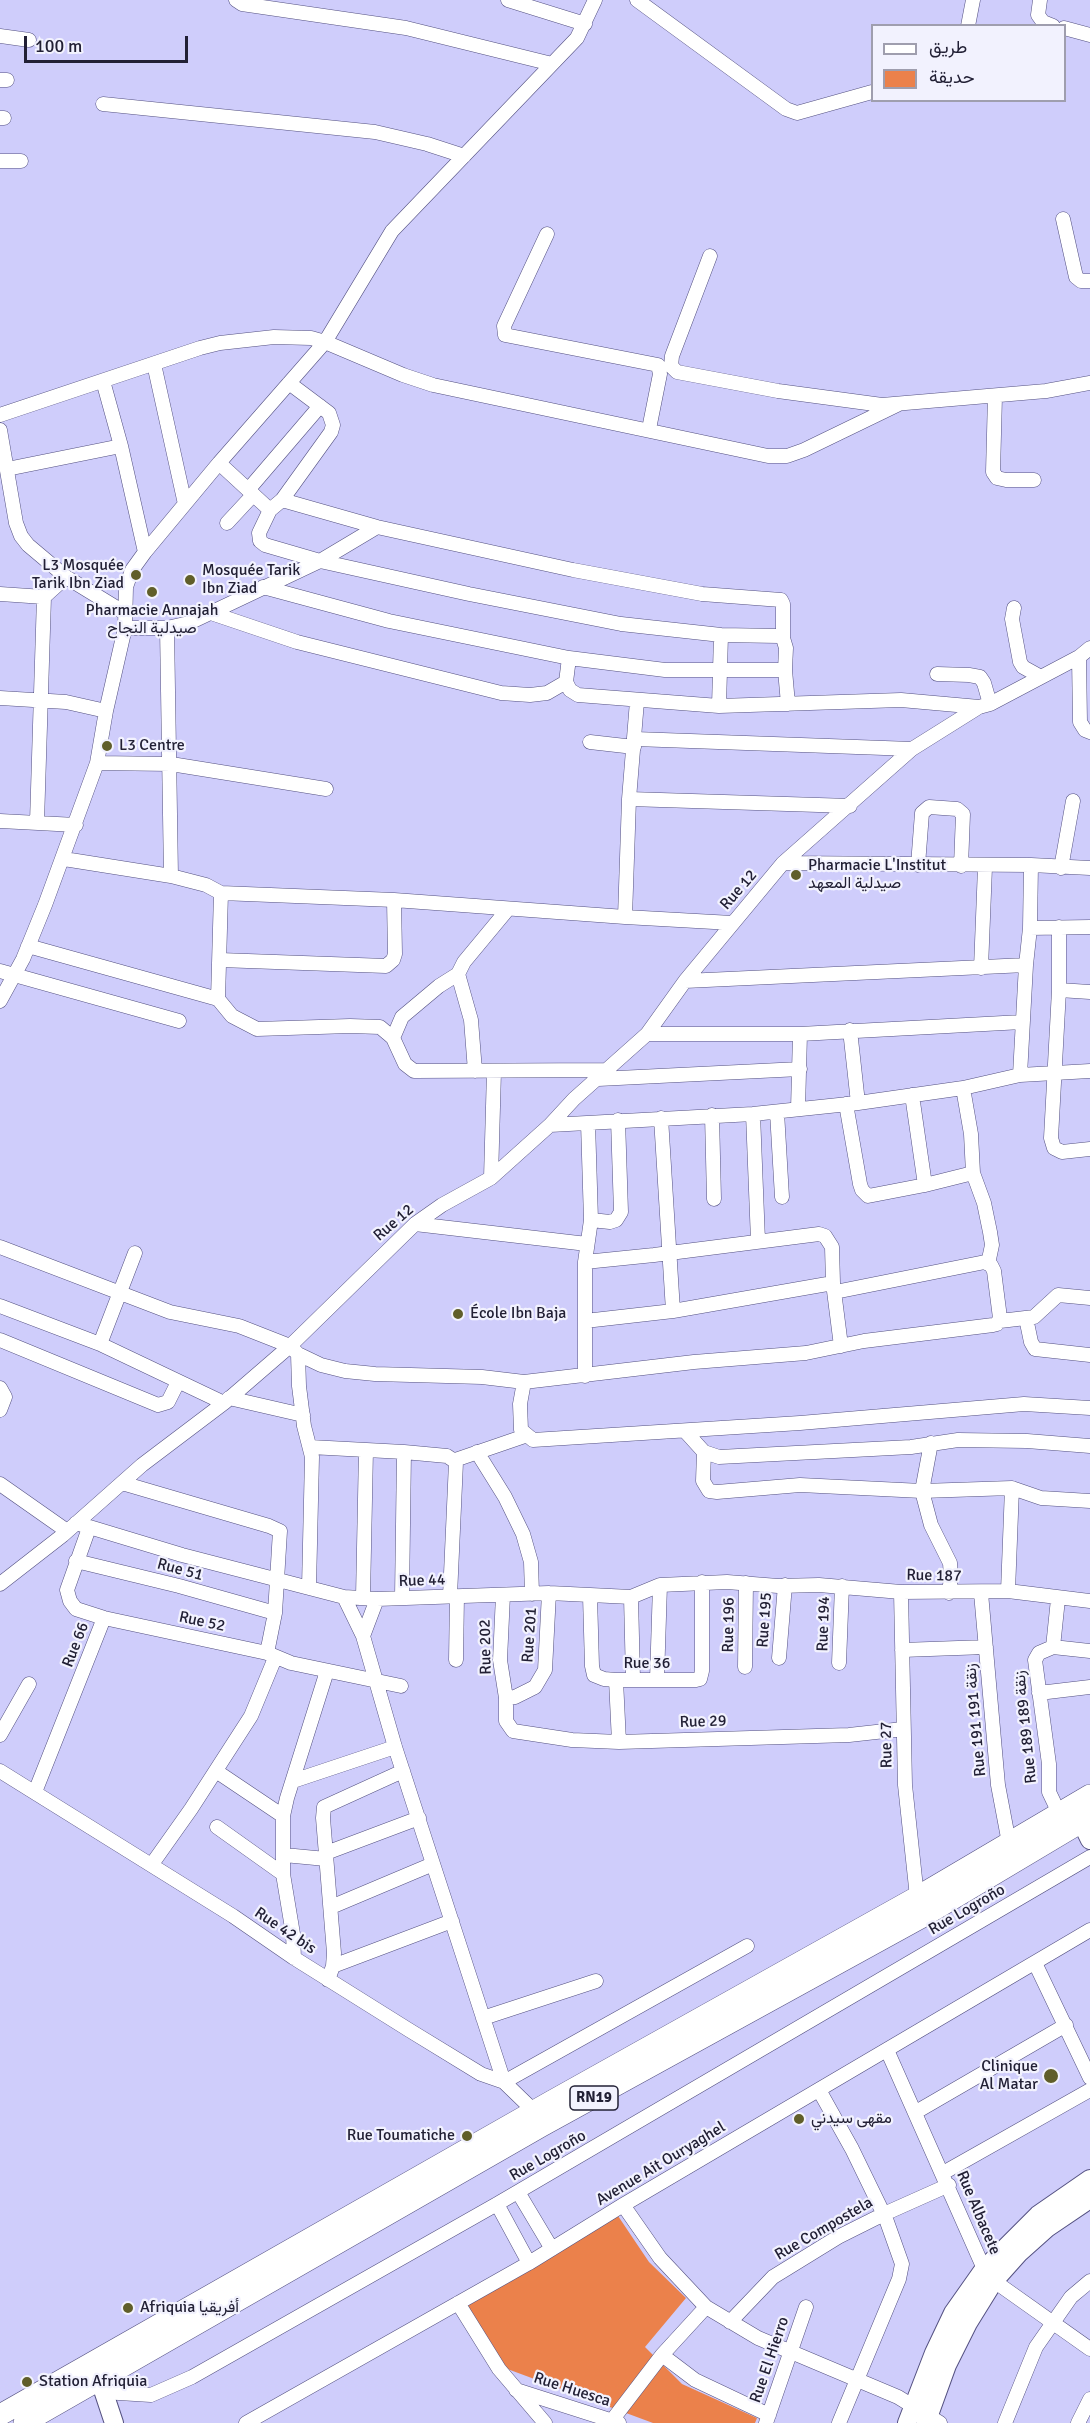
<!DOCTYPE html>
<html>
<head>
<meta charset="utf-8">
<style>
	body { margin:0 }
	#map { position:relative; width:1090px; height:2423px; overflow:hidden; background:#cfcdfb; font-family:Signika,Vazirmatn,sans-serif }
	canvas { display:block }
	.legend { position:absolute; left:871px; top:24px; width:195px; height:78px; box-sizing:border-box; background:#f2f2fe; border:2px solid #9f9eae; margin:0; padding:8px 10px; list-style:none; font-size:18px; color:#222035 }
	.legend li { display:flex; align-items:center; gap:12px; height:30px }
	.legend b { width:30px; border:2px solid #9f9eae }
	.scale { position:absolute; left:24px; top:36px; width:164px; height:27px; box-sizing:border-box; border:3px solid #222035; border-top:0; padding-left:8px; font-size:18px; line-height:21px; white-space:nowrap; color:#222035; -webkit-text-stroke:4px #f2f2fe; paint-order:stroke }
</style>
</head>
<body>
<div id="map">
<canvas width="1090" height="2423"></canvas>
<ul class="legend">
<li><b style="height:8px;background:#fff"></b>طريق</li>
<li><b style="height:16px;background:#eb814b"></b>حديقة</li>
</ul>
<div class="scale">100 m</div>
</div>
<script>
const context = document.querySelector('canvas').getContext('2d');
context.lineJoin = 'round';
function fill(path, color) {
  context.fillStyle = color;
  context.fill(path, 'evenodd');
}
function shape(rows) {
  const path = new Path2D();
  for (const r of rows) {
    path.moveTo(r[0], r[1]);
    for (let i = 2; i < r.length; i += 2) path.lineTo(r[i], r[i + 1]);
  }
  return path;
}
function strokePath(path, color, width, dash) {
  context.strokeStyle = color;
  context.lineWidth = width;
  context.lineCap = dash ? 'butt' : 'round';
  context.setLineDash(dash || []);
  context.stroke(path);
}
function write(font, color, halo, rows, align = 'center') {
  context.font = font + ' Signika,Vazirmatn,sans-serif';
  context.lineWidth = 4.5;
  context.setLineDash([]);
  context.textBaseline = 'middle';
  context.strokeStyle = halo;
  context.fillStyle = color;
  for (const [text, x, y, turn = 0] of rows) {
    context.save();
    context.translate(x, y);
    context.rotate((+turn || 0) * Math.PI / 180);
    context.textAlign = isNaN(turn) ? turn : align;
    if (halo) context.strokeText(text, 0, 0);
    context.fillText(text, 0, 0);
    context.restore();
  }
}
fill(shape([
	[614,2210,649,2262,686,2298,645,2347,682,2384,757,2418,755,2423,653,2423,502,2367,458,2300]
]), '#eb814b');
const street = shape([
	[236,0,242,4,406,28,552,64],
	[508,0,585,24],
	[637,0,786,109,797,113,872,92],
	[1040,0,1038,15,1043,22,1053,26],
	[968,26,973,0],
	[1064,28,1090,35],
	[0,36,29,40],
	[0,80,7,80],
	[103,104,375,132,427,144,464,156],
	[0,118,4,118],
	[0,161,21,161],
	[1063,219,1076,277,1081,281,1090,281],
	[547,234,504,326,505,335,658,365,660,374,649,429],
	[710,256,672,356,671,366,677,372,778,391,882,405,1046,391,1090,383],
	[154,364,185,504],
	[103,381,121,446,145,552],
	[289,383,329,413,333,425,331,432,282,500,270,510,259,533,260,541,265,545,320,561,377,527],
	[995,396,993,472,997,478,1006,480,1034,480],
	[0,415,200,348,220,343,274,337,311,338,325,342,403,375,433,385,768,456,787,456,804,450,899,404],
	[0,430,16,523,21,536,28,545,66,577,125,613],
	[219,463,270,510],
	[7,469,121,446],
	[248,490,320,406],
	[282,500,377,527,573,570,702,594,781,600,783,604,783,638],
	[227,523,253,495],
	[263,587,389,621,569,658,665,670,785,670],
	[0,594,44,597],
	[1014,608,1012,619,1020,662,1023,667,1041,677],
	[211,613,297,642,501,693,530,695,547,693,566,682],
	[125,628,167,628,189,623,320,561,469,594,621,624,721,635,779,636,783,638,786,648,785,670,788,704],
	[167,628,171,876],
	[1079,657,1080,722,1085,730,1090,732],
	[569,658,566,682,570,690,578,695,719,706,901,700,979,707],
	[937,674,969,675,980,677,984,683,990,704],
	[0,698,66,702,106,711],
	[719,706,721,635],
	[635,739,912,749],
	[590,742,634,747],
	[97,763,171,764,326,789],
	[629,799,850,806],
	[0,821,76,825],
	[37,822,44,597,66,577],
	[64,859,171,876,206,885,221,893,394,900,625,917,732,923],
	[783,863,1031,865,1090,868],
	[918,865,922,813,929,807,957,809,963,814,961,866],
	[1061,868,1073,801],
	[625,917,629,799,637,701],
	[1059,927,1059,990,1051,1138,1054,1148,1062,1152,1090,1149],
	[1030,928,1090,927],
	[28,946,218,999,232,1016,257,1029,350,1026,380,1027,393,1038,405,1064,414,1071,608,1070],
	[220,960,386,966,393,960,395,954,394,900],
	[981,968,985,867],
	[0,971,179,1021],
	[685,981,1026,965],
	[1059,990,1090,992],
	[218,999,221,893],
	[0,1001,23,959,45,905,97,763,106,711,125,628,126,587,132,570,145,552,219,463,325,342,392,231,577,38,595,0],
	[850,1030,858,1103],
	[647,1034,800,1034,1022,1022],
	[393,1038,402,1017,439,986,458,974],
	[475,1071,471,1020,458,974,464,962,508,909],
	[1020,1075,1026,965,1030,928,1031,865],
	[598,1079,800,1069],
	[963,1088,971,1134,973,1173],
	[912,1095,925,1185],
	[846,1104,860,1184,862,1190,868,1196,925,1185,973,1173,984,1203,990,1232,992,1245,988,1264],
	[798,1109,800,1034],
	[777,1112,782,1197],
	[753,1114,758,1241],
	[712,1115,714,1199],
	[661,1118,673,1311],
	[550,1125,753,1114,858,1103,963,1088,1020,1075,1090,1071],
	[491,1178,494,1071],
	[591,1220,610,1222,616,1220,621,1212,618,1120],
	[415,1224,587,1244],
	[0,1247,170,1312,239,1326,290,1346,298,1354,321,1365,345,1371,375,1374,482,1377,524,1382,694,1362,806,1353,864,1341,993,1325,997,1324,1000,1318,994,1271,991,1265,985,1262,835,1292],
	[585,1262,654,1255,819,1234,825,1236,832,1247,833,1283,841,1346],
	[0,1306,100,1344,224,1403],
	[1026,1318,1031,1342,1035,1349,1090,1355],
	[585,1321,673,1311,833,1283],
	[1000,1321,1034,1317,1058,1295,1090,1298],
	[0,1340,158,1405,168,1402,178,1382],
	[100,1344,135,1253],
	[298,1354,299,1386,304,1426,312,1457,309,1587],
	[585,1376,585,1262,591,1220,588,1123],
	[524,1382,520,1404,521,1430,533,1440,800,1423,1024,1404,1090,1408],
	[0,1388,5,1397,0,1410],
	[229,1398,303,1415],
	[685,1431,704,1452,719,1457,911,1447,958,1440,1027,1441,1090,1446],
	[931,1443,922,1491,931,1525,950,1563,951,1577,949,1593],
	[310,1447,404,1452],
	[477,1452,505,1497,523,1534,531,1562,532,1594],
	[704,1452,703,1481,709,1491,717,1492,800,1485,922,1491,1012,1488,1041,1498,1090,1501],
	[455,1460,525,1436],
	[122,1483,269,1526,280,1531,275,1613,267,1653],
	[0,1484,67,1531],
	[76,1523,182,1555,344,1597,377,1599,549,1593,631,1597,660,1585,727,1582,778,1586,819,1585,901,1592,1008,1591,1090,1601],
	[89,1528,67,1590,70,1601,76,1609,104,1618,267,1653,291,1663,401,1686],
	[76,1561,179,1586,275,1613],
	[0,1584,63,1535,142,1465,224,1403,290,1346,415,1224,442,1205,491,1178,550,1125,574,1099,647,1034,685,981,783,863,912,749,979,707,990,704,1079,657,1090,648],
	[1008,1591,1012,1488],
	[901,1592,905,1785,917,1897],
	[549,1593,545,1670,535,1687,515,1697,506,1698,506,1721,513,1731,572,1740,619,1742,849,1735,903,1729],
	[981,1593,998,1785,1009,1843],
	[503,1595,500,1660,506,1698],
	[590,1596,592,1666,594,1675,604,1679,616,1680,696,1680,700,1679,702,1671,702,1582],
	[344,1597,363,1636,395,1747,504,2082],
	[363,1597,366,1450],
	[402,1597,404,1452,447,1456,456,1462,450,1596],
	[631,1597,633,1679],
	[363,1636,377,1599],
	[1053,1647,1058,1599],
	[902,1650,986,1647],
	[779,1658,785,1585],
	[456,1660,457,1596],
	[839,1663,842,1586],
	[745,1667,746,1583],
	[657,1679,660,1585],
	[616,1680,619,1742],
	[1039,1693,1090,1687],
	[0,1735,29,1684],
	[0,1771,233,1916,294,1958,409,2030,481,2074,504,2082,534,2111,538,2118],
	[216,1771,283,1816],
	[293,1781,395,1747],
	[35,1792,104,1618],
	[1059,1813,1049,1792,1049,1764,1035,1660,1039,1653,1053,1647,1090,1651],
	[217,1827,283,1874],
	[326,1853,419,1818],
	[284,1855,326,1859],
	[152,1864,191,1809,251,1716,275,1658],
	[331,1907,433,1864],
	[294,1958,293,1934,283,1874,283,1816,287,1798,327,1671],
	[1035,1963,1090,2078],
	[333,1966,452,1921],
	[328,1980,333,1966,334,1953,323,1818,324,1807,403,1771],
	[483,2018,596,1981],
	[887,2050,984,2269,994,2281,1090,2349],
	[504,2082,747,1946],
	[819,2090,852,2149,886,2219,902,2264,899,2279,839,2423],
	[916,2112,1066,2025],
	[943,2173,1090,2090],
	[518,2192,552,2249],
	[497,2204,529,2263],
	[623,2205,660,2258,706,2307,758,2338,898,2397,940,2423],
	[458,2303,499,2369,545,2423],
	[730,2322,773,2277,838,2237,884,2214,949,2185],
	[662,2355,695,2380,769,2415],
	[516,2390,619,2423],
	[103,2392,151,2395,192,2377,497,2204,1090,1857],
	[246,2423,529,2263,623,2205,1090,1930],
	[610,2423,662,2355,706,2307],
	[766,2423,806,2307],
	[1005,2423,1036,2347,1071,2297,1090,2281],
	[1078,2423,1090,2399]
]);
const secondary = shape([
	[1075,1809,1090,1840],
	[95,2366,114,2423],
	[907,2423,934,2353,953,2313,984,2269,1038,2215,1090,2179],
	[926,2423,947,2365,968,2323,994,2281,1019,2253,1047,2228,1090,2199]
]);
const primary = shape([
	[0,2415,550,2102,917,1897,1090,1795],
	[24,2423,542,2126,924,1916,1090,1817]
]);
strokePath(street, '#545181', 15);
strokePath(secondary, '#545181', 20);
strokePath(primary, '#545181', 22);
strokePath(street, '#fff', 14);
strokePath(secondary, '#fff', 18);
strokePath(primary, '#fff', 21);
for (const [x, y, r, color] of [
	[136,575,6,"#605e2a"],
	[190,580,6,"#605e2a"],
	[152,592,6,"#605e2a"],
	[107,746,6,"#605e2a"],
	[796,875,6,"#605e2a"],
	[458,1314,6,"#605e2a"],
	[1051,2076,8,"#605e2a"],
	[799,2119,6,"#605e2a"],
	[467,2136,6,"#605e2a"],
	[128,2308,6,"#605e2a"],
	[27,2382,6,"#605e2a"]
]) {
  const dot = new Path2D();
  dot.arc(x, y, r, 0, 2 * Math.PI);
  context.fillStyle = color;
  context.fill(dot);
  strokePath(dot, '#f2f2fe', 2);
}
for (const [x, y, w] of [
	[594,2098,48]
]) {
  const box = new Path2D();
  box.roundRect(x - w / 2, y - 12, w, 24, 4.5);
  context.fillStyle = '#f2f2fe';
  context.fill(box);
  strokePath(box, '#222035', 1.5);
}
write('bold 15px', '#222035', null, [
	["RN19",594,2098]
]);
write('16px', '#222035', '#f2f2fe', [
	["L3 Mosquée",124,566,"right"],
	["Tarik Ibn Ziad",124,584,"right"],
	["Mosquée Tarik",202,571],
	["Ibn Ziad",202,589],
	["Pharmacie Annajah",152,611,"center"],
	["صيدلية النجاح",152,629,"center"],
	["L3 Centre",119,746],
	["Pharmacie L'Institut",808,866],
	["صيدلية المعهد",808,884],
	["École Ibn Baja",470,1314],
	["Clinique",1038,2067,"right"],
	["Al Matar",1038,2085,"right"],
	["مقهى سيدني",811,2119],
	["Rue Toumatiche",455,2136,"right"],
	["Afriquia أفريقيا",140,2308],
	["Station Afriquia",39,2382]
], 'left');
write('16px', '#222035', '#f2f2fe', [
	["Rue 12",739,890,-49],
	["Rue 12",394,1223,-41],
	["Rue 51",180,1570,15],
	["Rue 187",934,1576,1],
	["Rue 44",422,1581,-2],
	["Rue 195",765,1620,-86],
	["Rue 52",202,1622,12],
	["Rue 194",824,1624,-88],
	["Rue 196",729,1625,-89],
	["Rue 201",530,1635,-86],
	["Rue 66",76,1645,-69],
	["Rue 202",486,1647,-91],
	["Rue 36",647,1664],
	["Rue 191 زنقة 191",976,1720,-95],
	["Rue 29",703,1722,-2],
	["Rue 189 زنقة 189",1026,1727,-96],
	["Rue 27",887,1745,-91],
	["Rue Logroño",967,1910,-30],
	["Rue 42 bis",285,1931,34],
	["Rue Logroño",548,2156,-30],
	["Avenue Ait Ouryaghel",661,2164,-31],
	["Rue Albacete",978,2213,67],
	["Rue Compostela",824,2229,-30],
	["Rue El Hierro",770,2360,-71],
	["Rue Huesca",572,2390,18]
]);
</script>
</body>
</html>
